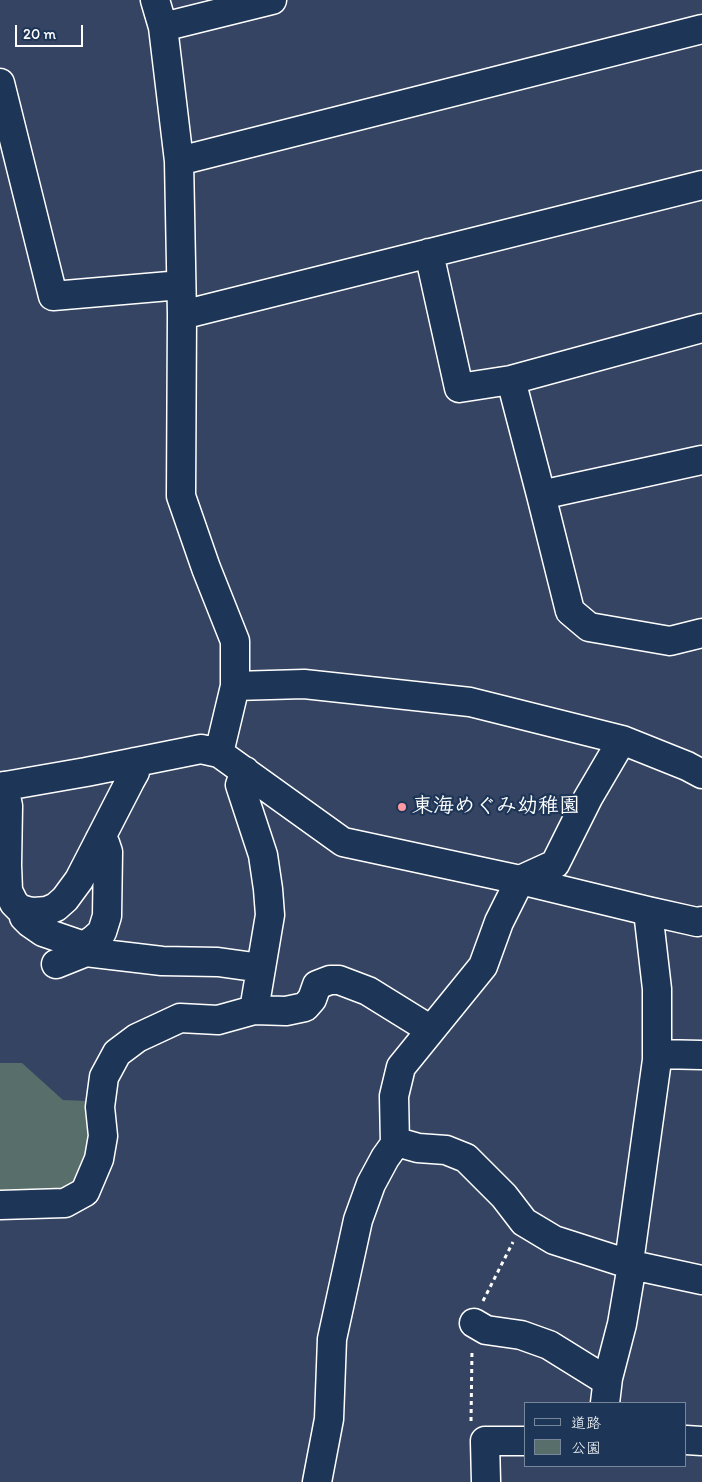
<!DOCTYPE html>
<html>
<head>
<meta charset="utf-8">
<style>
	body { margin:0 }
	#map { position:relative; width:702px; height:1482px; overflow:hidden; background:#344462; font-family:Itim,"Klee One",sans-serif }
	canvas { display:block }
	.legend { position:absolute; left:524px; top:1402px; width:162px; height:65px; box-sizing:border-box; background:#1d3557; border:1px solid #77869a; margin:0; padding:6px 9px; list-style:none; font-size:15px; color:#fff }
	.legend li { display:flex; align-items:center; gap:10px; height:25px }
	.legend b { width:25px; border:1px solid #77869a }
	.scale { position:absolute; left:15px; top:25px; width:68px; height:22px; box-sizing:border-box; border:2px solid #fff; border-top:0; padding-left:6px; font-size:15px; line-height:18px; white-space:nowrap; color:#fff; -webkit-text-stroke:4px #1d3557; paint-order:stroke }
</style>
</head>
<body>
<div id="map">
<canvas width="702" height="1482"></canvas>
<ul class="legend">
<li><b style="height:6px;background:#1d3557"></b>道路</li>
<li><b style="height:14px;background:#576e6a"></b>公園</li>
</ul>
<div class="scale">20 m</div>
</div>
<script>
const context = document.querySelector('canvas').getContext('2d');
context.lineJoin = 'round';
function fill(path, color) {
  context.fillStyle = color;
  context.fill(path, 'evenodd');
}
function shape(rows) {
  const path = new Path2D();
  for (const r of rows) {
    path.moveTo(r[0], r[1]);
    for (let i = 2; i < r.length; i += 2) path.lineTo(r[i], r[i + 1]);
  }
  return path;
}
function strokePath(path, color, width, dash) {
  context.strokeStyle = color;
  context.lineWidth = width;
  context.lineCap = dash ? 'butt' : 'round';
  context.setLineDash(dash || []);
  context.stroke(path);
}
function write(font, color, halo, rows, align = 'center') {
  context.font = font + ' Itim,"Klee One",sans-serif';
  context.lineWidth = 4.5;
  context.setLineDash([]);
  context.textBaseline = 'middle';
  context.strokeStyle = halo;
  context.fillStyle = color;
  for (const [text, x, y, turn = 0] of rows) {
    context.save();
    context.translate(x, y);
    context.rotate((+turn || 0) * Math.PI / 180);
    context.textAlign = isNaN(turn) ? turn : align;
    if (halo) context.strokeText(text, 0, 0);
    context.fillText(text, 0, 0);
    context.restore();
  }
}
fill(shape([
	[0,1063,22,1063,63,1100,88,1101,89,1138,80,1183,59,1197,0,1199]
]), '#576e6a');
const minor = shape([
	[155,0,163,27,179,161,182,315,181,496,206,568,235,641,235,686,219,753],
	[163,27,272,0],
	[0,83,53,296,181,285],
	[179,161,702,29],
	[429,253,459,388,511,380,702,328],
	[182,315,702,185],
	[511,380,541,495,570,611,589,627,670,641,702,633],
	[541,495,702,460],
	[235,686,304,684,470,702,622,740,687,766,702,774],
	[245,771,240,785,263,855,268,889,270,915,254,1010],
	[4,786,8,806,7,865,8,891,14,903,21,910,34,912,47,911,56,907,65,899,79,880,130,781,135,772,135,762],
	[0,787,86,772,201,749,219,753,343,842,520,880,648,911,697,922,702,921],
	[25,910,24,917,30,923,43,932,84,946,93,940,102,932,107,916,108,852,105,843,100,839],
	[86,952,162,961,218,962,261,968],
	[56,964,86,952,84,946],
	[657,1054,702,1055],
	[395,1144,404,1144,418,1148,446,1150,466,1158,504,1196,524,1222,554,1240,632,1265,702,1280],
	[0,1205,65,1203,85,1192,99,1159,103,1136,100,1107,104,1077,117,1053,137,1038,180,1018,218,1020,254,1010,286,1011,305,1007,312,999,317,985,330,980,339,980,368,991,431,1030],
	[474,1323,486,1330,521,1335,549,1345,607,1381],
	[605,1403,608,1378,622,1324,632,1265,630,1255,657,1060,657,989,648,911],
	[686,1440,702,1441],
	[317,1482,329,1419,332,1339,358,1220,371,1184,385,1158,395,1144,394,1096,401,1067,483,966,499,922,520,880,555,864,588,798,622,740],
	[486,1482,485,1441,526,1441]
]);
strokePath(minor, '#fff', 31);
strokePath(shape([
	[483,1301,513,1242],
	[471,1421,472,1350]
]), '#fff', 3, [4, 4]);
strokePath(minor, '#1d3557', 28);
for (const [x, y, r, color] of [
	[402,807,5,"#ff9aa2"]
]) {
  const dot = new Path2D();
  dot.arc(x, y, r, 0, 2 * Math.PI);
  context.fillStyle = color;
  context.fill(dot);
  strokePath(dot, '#1d3557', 2);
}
write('bold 21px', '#fff', '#1d3557', [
	["東海めぐみ幼稚園",412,807]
], 'left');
</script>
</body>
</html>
